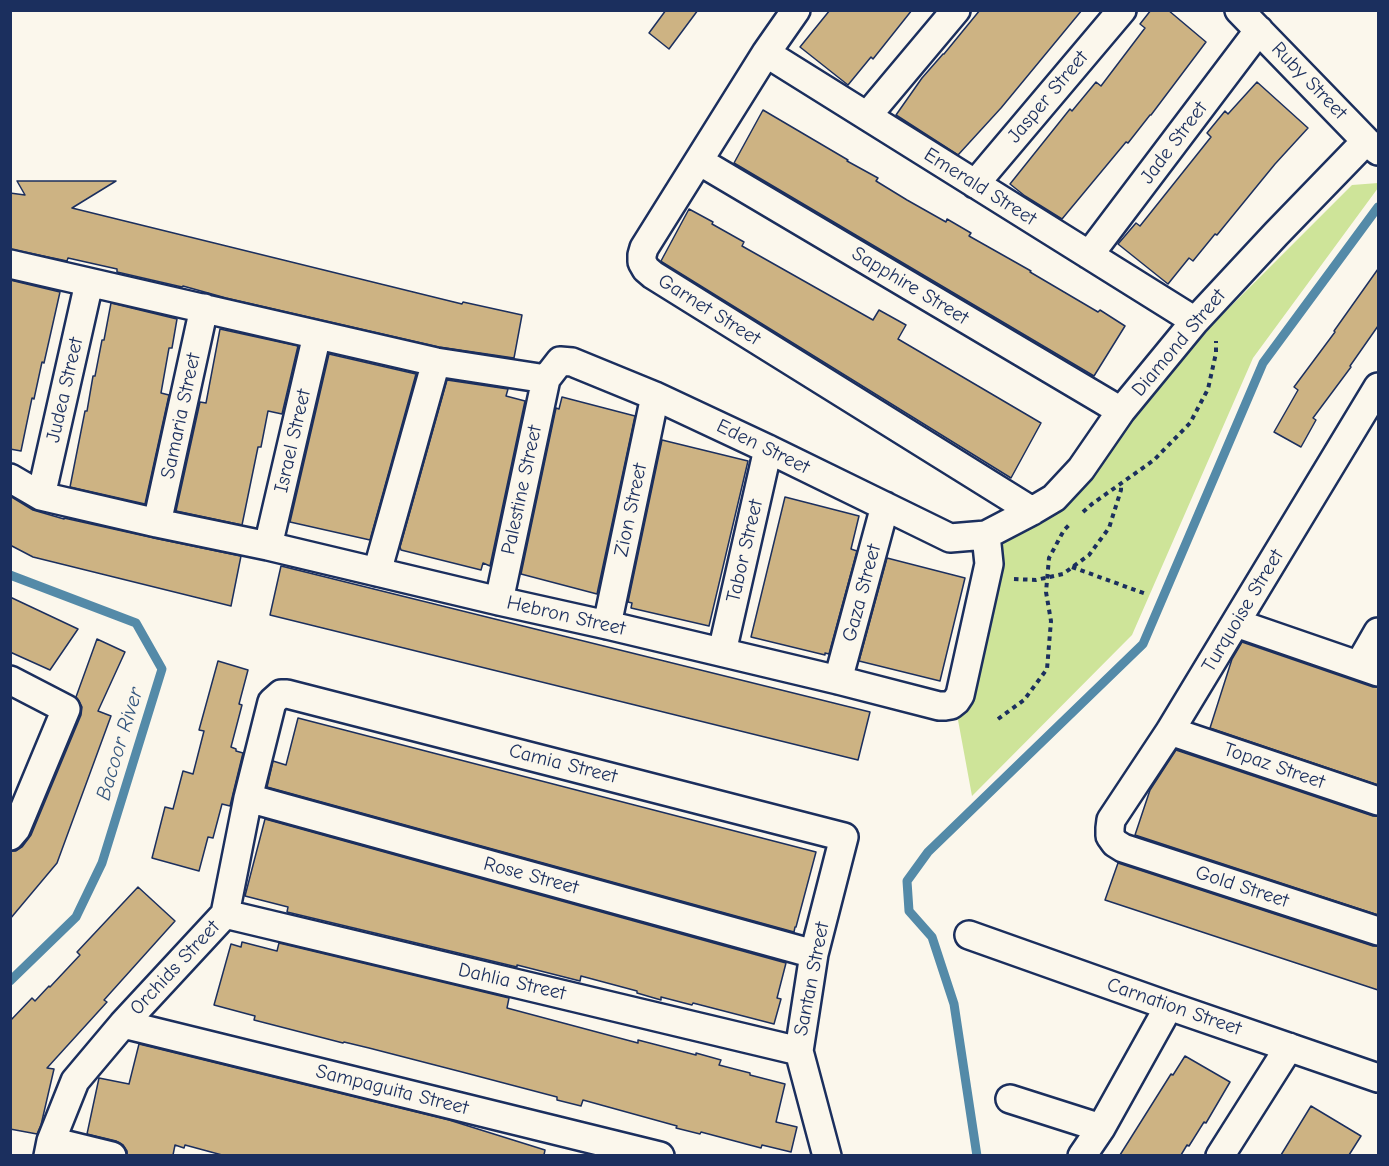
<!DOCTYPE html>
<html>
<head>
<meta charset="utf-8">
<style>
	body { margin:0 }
	#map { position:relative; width:1389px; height:1166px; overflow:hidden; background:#fbf7ec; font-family:"Comic Neue",sans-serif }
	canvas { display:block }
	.frame { position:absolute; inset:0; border:12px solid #1b2f5e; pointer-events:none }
</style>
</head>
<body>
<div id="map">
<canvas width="1389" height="1166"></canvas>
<div class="frame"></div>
</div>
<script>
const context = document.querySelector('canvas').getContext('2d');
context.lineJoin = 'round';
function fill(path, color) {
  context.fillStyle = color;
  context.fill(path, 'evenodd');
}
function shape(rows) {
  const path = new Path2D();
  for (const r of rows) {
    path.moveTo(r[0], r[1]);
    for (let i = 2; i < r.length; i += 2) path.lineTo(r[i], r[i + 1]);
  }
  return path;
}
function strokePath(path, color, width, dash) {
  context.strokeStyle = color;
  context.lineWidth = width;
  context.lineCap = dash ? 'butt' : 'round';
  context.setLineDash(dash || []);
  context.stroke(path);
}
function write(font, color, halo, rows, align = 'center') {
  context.font = font + ' "Comic Neue",sans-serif';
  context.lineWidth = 4.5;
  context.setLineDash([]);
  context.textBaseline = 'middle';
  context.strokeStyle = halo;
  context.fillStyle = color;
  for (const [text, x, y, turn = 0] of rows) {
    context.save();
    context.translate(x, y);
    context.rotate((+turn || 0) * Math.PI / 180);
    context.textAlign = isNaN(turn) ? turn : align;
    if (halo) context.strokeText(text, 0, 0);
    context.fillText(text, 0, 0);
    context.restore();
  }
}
fill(shape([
	[1378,183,1378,188,1253,358,1132,635,972,796,958,720,1005,565,999,539,1065,499,1203,334,1352,185]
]), '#cee499');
strokePath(shape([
	[10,575,136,623,162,669,102,863,76,917,10,981],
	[977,1156,954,1004,932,937,909,911,907,881,928,852,1143,644,1263,363,1378,207]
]), '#548aa8', 9);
const building = shape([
	[666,10,698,10,669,49,649,33,666,10],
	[830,10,912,10,873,59,871,57,848,85,800,47,830,10],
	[980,10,1082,10,1001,108,958,155,896,115,922,78,943,54,944,54,980,10],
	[1151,10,1168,10,1206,42,1151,115,1150,115,1128,143,1126,142,1062,219,1025,196,1010,184,1070,109,1072,111,1096,82,1101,86,1145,28,1140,24,1151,10],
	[1257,82,1308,128,1275,164,1217,235,1215,234,1193,261,1189,258,1168,284,1118,244,1136,223,1140,226,1211,137,1207,133,1225,111,1228,114,1257,82],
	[763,110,848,160,847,161,878,178,876,181,907,200,946,222,947,219,971,233,969,236,1031,271,1030,272,1098,312,1100,310,1125,326,1094,376,734,163,763,110],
	[17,181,116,181,72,208,462,304,463,302,522,315,514,358,439,347,226,298,183,286,182,287,117,272,117,269,68,258,67,261,10,249,10,193,25,195,17,181],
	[689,209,713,222,712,224,744,242,742,246,873,320,879,310,906,325,898,339,1041,423,1011,478,662,262,661,261,689,209],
	[1378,269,1378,326,1350,366,1351,367,1313,418,1316,420,1301,447,1274,432,1298,390,1294,387,1335,332,1334,331,1378,269],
	[10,280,60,292,44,363,42,362,34,399,32,398,21,451,10,449,10,280],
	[111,303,177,319,172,348,169,348,161,393,169,395,145,504,70,487,85,411,87,411,93,376,95,376,102,340,104,340,111,303],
	[220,329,298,346,282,414,268,411,261,447,258,447,242,525,176,511,200,402,206,403,220,329],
	[329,354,416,374,370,540,290,522,329,354],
	[447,380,508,389,506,396,525,401,490,566,483,563,481,570,401,550,400,547,447,380],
	[562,397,635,416,597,594,521,574,556,408,559,409,562,397],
	[662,440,748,461,709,626,631,608,632,603,628,602,662,440],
	[10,496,33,510,64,519,64,518,154,538,241,556,231,606,33,557,10,545,10,496],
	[785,497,859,516,851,549,857,551,829,654,825,653,825,655,751,637,785,497],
	[887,558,965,578,940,681,859,661,887,558],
	[281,566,870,712,858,760,270,615,281,566],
	[10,597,78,629,50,670,10,652,10,597],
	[97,639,125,652,98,711,111,716,57,863,10,919,10,851,16,851,22,847,31,835,81,715,82,707,79,701,76,697,97,639],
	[1242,642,1373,687,1378,687,1378,785,1210,728,1232,659,1242,642],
	[218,661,248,670,239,704,242,705,231,747,236,749,236,751,243,753,230,806,222,804,213,838,208,837,199,871,152,858,165,807,173,809,183,771,193,774,204,731,199,730,218,661],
	[298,718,816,852,796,927,795,927,794,932,267,787,273,761,286,765,298,718],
	[1176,750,1373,816,1378,816,1378,915,1135,835,1150,790,1176,750],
	[265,819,786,963,777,998,781,999,774,1024,693,1003,692,1005,661,997,661,1000,637,993,637,991,581,976,580,981,517,965,517,967,287,912,288,907,245,896,265,819],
	[1118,863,1373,946,1378,946,1378,990,1105,900,1118,863],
	[138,887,175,921,104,1000,107,1002,47,1068,54,1069,41,1125,37,1134,10,1129,10,1021,32,998,35,1001,49,986,50,987,80,955,77,952,138,887],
	[242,942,277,951,279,943,509,998,507,1008,638,1043,638,1040,696,1055,696,1053,721,1060,719,1065,750,1073,750,1075,785,1084,776,1122,797,1127,791,1152,762,1145,761,1148,701,1132,700,1134,676,1128,677,1126,583,1100,581,1106,557,1100,557,1097,462,1072,369,1048,344,1042,343,1043,254,1020,255,1016,214,1005,231,944,241,947,242,942],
	[139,1044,449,1120,545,1150,544,1155,222,1155,185,1145,184,1148,175,1145,173,1155,127,1155,127,1151,123,1145,116,1141,87,1134,99,1078,129,1084,139,1044],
	[1185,1056,1230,1082,1206,1123,1204,1122,1189,1146,1187,1145,1181,1155,1120,1155,1171,1074,1173,1075,1185,1056],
	[1311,1106,1361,1136,1349,1155,1281,1155,1311,1106]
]);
fill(building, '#cdb383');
strokePath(building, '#1b2f5e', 1.5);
const street = shape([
	[796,10,766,53,644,248,642,255,642,262,646,269,653,275,1032,511],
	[1239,10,1366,141,1378,151],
	[766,53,1195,321],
	[867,116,956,10],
	[699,161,1121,411],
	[975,184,1122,10],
	[1089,255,1259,30],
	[10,264,436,362,546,379],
	[1378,387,1170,731,1111,820,1110,828,1110,836,1115,843,1123,848,1378,931],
	[10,478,41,496,157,523,268,546,499,601,607,625,838,680,939,706,945,706,951,705,956,701,960,695,989,564,986,535],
	[41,496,89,283],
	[157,523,204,308],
	[268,546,317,335],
	[377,572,436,362],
	[499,601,546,379,560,361,572,362,655,396,768,449,950,538,986,535,1032,511,1054,498,1081,469,1121,411,1195,321,1276,234,1366,141],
	[1236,623,1378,672],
	[607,625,655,396],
	[722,652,768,449],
	[1359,665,1378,632],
	[10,680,66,709,16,829,10,836],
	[838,680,885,506],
	[1170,731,1378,801],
	[248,798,814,954],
	[225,914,799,1051],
	[969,935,1169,1006,1378,1078],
	[123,1024,660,1156],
	[1010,1099,1101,1128],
	[51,1141,112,1156],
	[48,1156,51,1141,75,1081,123,1024,225,914,248,798,272,702,281,694,287,694,844,837,814,954,799,1051,827,1156],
	[1082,1156,1101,1128,1169,1006],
	[1220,1156,1289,1047]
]);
strokePath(street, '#1b2f5e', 32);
strokePath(shape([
	[1083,512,1092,504,1154,460,1190,423,1208,389,1216,353,1216,341],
	[1072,567,1146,594],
	[1014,579,1036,580,1063,574,1089,555,1109,528,1121,490,1121,485],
	[998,719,1024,700,1047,669,1051,621,1046,592,1049,558,1064,530,1071,523]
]), '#1b2f5e', 4, [4.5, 4.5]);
strokePath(street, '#fbf7ec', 27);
write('20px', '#1b2f5e', '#fbf7ec', [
	["Ruby Street",1309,81,46],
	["Jasper Street",1048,97,-50],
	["Jade Street",1174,143,-53],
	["Emerald Street",980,187,32],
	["Sapphire Street",910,286,31],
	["Garnet Street",709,310,32],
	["Diamond Street",1179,343,-50],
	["Judea Street",65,390,-77],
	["Samaria Street",181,416,-78],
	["Israel Street",293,441,-77],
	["Eden Street",763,447,26],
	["Palestine Street",522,490,-78],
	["Zion Street",631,510,-78],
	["Tabor Street",745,551,-77],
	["Gaza Street",862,593,-75],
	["Turquoise Street",1243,611,-59],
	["Hebron Street",566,616,13],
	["Camia Street",563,764,14],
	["Topaz Street",1274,766,19],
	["Rose Street",531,876,15],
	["Gold Street",1242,887,18],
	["Orchids Street",175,968,-47],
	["Santan Street",812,979,-79],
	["Dahlia Street",512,982,13],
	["Carnation Street",1174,1007,19],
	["Sampaguita Street",392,1090,14]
]);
write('italic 21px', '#33557d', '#fbf7ec', [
	["Bacoor River",120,744,-73]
]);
</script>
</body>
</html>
